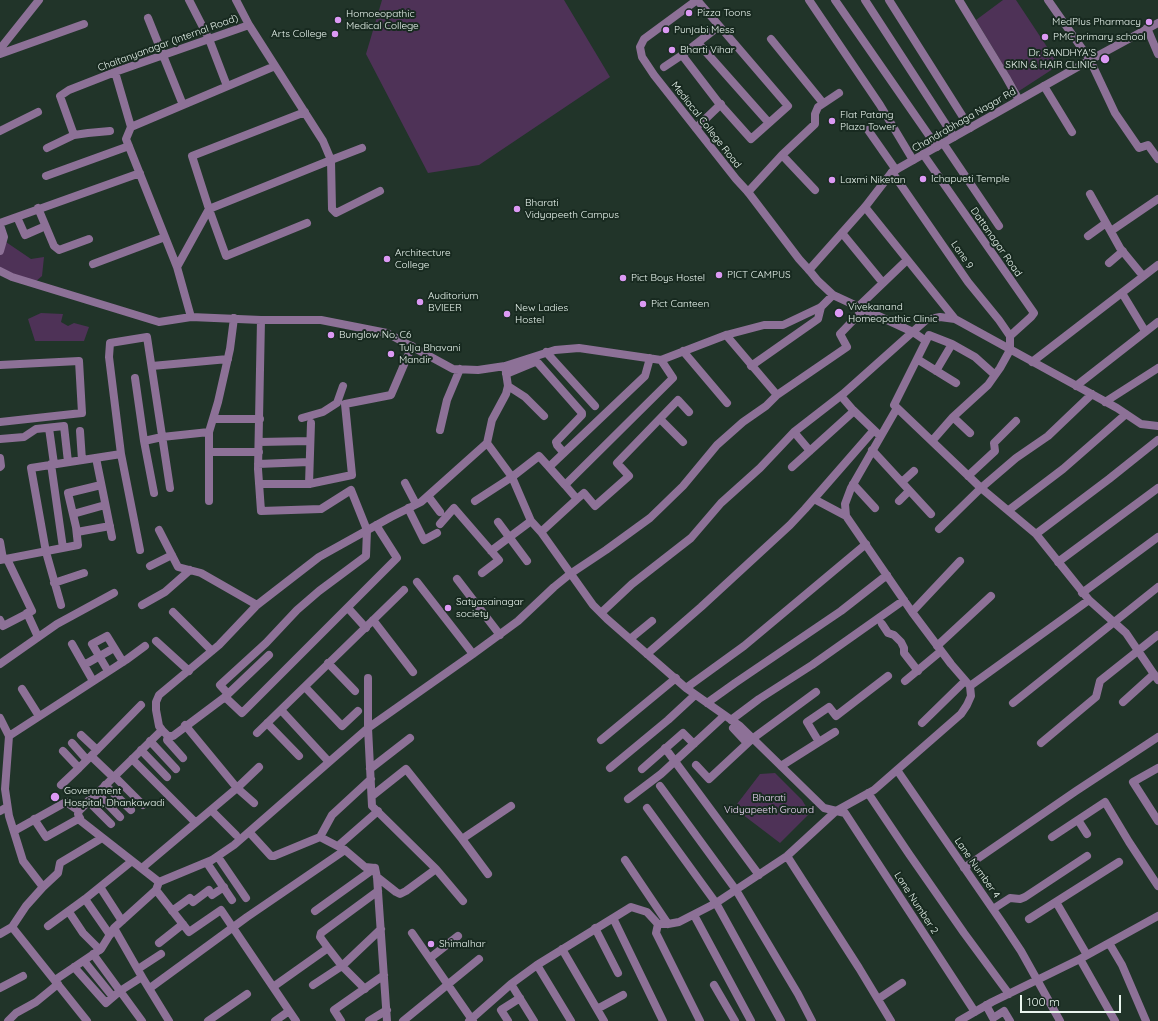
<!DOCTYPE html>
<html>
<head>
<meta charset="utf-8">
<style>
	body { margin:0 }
	#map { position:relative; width:1158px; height:1021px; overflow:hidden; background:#213429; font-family:Quicksand,sans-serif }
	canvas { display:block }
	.scale { position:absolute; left:1020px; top:995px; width:101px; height:18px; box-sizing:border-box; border:2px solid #e9f5ee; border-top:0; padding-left:5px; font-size:12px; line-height:14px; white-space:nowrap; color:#e9f5ee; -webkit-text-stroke:3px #182a20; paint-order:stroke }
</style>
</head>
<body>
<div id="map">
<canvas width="1158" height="1021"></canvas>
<div class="scale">100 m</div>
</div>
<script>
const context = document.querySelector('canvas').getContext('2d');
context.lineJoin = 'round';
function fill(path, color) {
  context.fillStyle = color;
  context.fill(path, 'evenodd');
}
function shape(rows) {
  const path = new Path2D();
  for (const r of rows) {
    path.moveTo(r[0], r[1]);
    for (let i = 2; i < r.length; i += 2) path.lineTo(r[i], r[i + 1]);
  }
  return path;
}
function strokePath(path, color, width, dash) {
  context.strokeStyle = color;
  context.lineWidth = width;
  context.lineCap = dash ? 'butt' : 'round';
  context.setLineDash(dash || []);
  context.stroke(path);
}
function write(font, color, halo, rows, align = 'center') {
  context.font = font + ' Quicksand,sans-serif';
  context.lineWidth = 4;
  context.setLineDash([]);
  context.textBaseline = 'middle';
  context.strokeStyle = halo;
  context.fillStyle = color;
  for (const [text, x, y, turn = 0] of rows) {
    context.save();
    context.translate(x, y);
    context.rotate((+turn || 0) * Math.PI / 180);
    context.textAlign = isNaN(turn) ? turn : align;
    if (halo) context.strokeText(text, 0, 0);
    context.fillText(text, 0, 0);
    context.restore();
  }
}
fill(shape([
	[382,0,564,0,610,77,479,165,428,173,366,54],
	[1003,0,1016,0,1059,65,1019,91,976,20],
	[3,240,31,259,44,257,42,276,35,282,0,269,0,254],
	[41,313,63,314,61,322,68,326,74,323,89,327,84,341,35,341,28,319],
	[775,773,802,800,810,813,780,843,734,808,760,774]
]), '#4e3257');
strokePath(shape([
	[189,0,209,39,227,86],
	[697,0,788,106,751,139,718,102,682,55,719,26],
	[809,0,880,105,913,160],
	[835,0,937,147],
	[865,0,954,137],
	[889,0,970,128],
	[959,0,1006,77,1019,100],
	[148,18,183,105],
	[1147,28,1158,54],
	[771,39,823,103],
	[698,43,769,123],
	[0,49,39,0],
	[0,54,84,24],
	[1090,60,1115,113,1139,148,1148,145,1158,159],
	[664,67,682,55],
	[115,72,131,127,126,139,177,267],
	[1044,86,1072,132],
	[305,112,192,156,209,209,226,256,307,223],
	[131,127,275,66],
	[696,128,721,104],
	[868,130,896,170],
	[0,131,38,112],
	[74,135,88,133,110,131],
	[943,143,999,226],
	[47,148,74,135,60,96,69,90,115,72,249,25,236,0],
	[362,148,331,160,332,209,336,213,380,191],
	[923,154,1034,313,1031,317,1010,336],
	[782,155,815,190],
	[892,172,968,282,999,320,1010,336,1010,350,1000,368,988,385,953,417,932,441],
	[46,176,129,146],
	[748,192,782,155,815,124,815,114,818,107,839,93],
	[1090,194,1120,248,1143,276],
	[865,207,955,319],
	[38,208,54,246,59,250,89,239],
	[17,217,25,235,41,228],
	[0,223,140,173],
	[0,225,4,237,0,251],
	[1111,231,1158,199],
	[842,233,883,283],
	[1088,236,1106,223],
	[1109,263,1123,251],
	[93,264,165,237],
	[809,270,818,281,833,295,913,332,926,341,894,405,981,488,1036,534,1089,600,1126,633,1158,680],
	[0,271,12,277,159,322,191,317,261,320,321,320,387,333,453,369,478,370,505,366,555,350,579,348,661,360,726,335,764,325,783,325,821,307,833,295],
	[1122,293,1145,331],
	[859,306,907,260],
	[191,317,177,267,209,209,331,160,323,141,249,25],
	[261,320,258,469,261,511,321,509,351,490,367,530,366,556,319,591,297,610,266,643,220,685,228,694,225,697,242,713,397,558,376,525],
	[726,335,777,395],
	[926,341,929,335,952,344,936,371],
	[952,344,975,357,995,375],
	[683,351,727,403],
	[546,352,595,406],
	[917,359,956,383],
	[1032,362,1158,265],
	[0,365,79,361,82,413,0,422],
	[152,366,228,359],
	[751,366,818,319,821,307],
	[506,374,535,362,538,363,582,413,582,415,556,442,557,445,564,453],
	[135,378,144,441,154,493],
	[508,386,525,397,544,416],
	[1076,386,1158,322],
	[841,396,853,410,877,433],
	[1105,402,1158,368],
	[953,417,970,433],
	[302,418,323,412,337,403,343,386],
	[213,419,260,419],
	[660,419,683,442],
	[49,428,54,464],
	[440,430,447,400,460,369],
	[80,431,82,460],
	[794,432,810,451],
	[0,439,24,437,36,429,64,426,68,462],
	[144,441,162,437,209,432],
	[259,442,310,441],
	[487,443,512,477,531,521,541,532,593,605,607,619,686,688,740,726,824,808,845,813,975,1012],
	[872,450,931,514],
	[209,452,259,452],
	[0,458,1,466,0,467],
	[96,458,112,537],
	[51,464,63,548],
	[258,464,309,462],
	[792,467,854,411],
	[968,476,995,451,994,443,1016,421],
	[902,482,914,471],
	[405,483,416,504],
	[259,484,309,484,352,475,345,404,391,395,412,346],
	[309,484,311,423],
	[853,484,875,508],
	[565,485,549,467,645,376,650,358],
	[428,496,440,512],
	[577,499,584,493,595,506,629,476,617,463,678,400,689,412],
	[814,499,846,516],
	[209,501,209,432,218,402,230,349,234,318],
	[475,501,512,477,539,456,549,467],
	[899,501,909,491],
	[408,508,424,540,437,533],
	[1009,510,1063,469,1126,414],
	[73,514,105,505],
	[498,522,527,561],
	[440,524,454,508,499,560,482,573],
	[939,529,981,488,1016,458,1048,436,1092,394],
	[159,530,178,567,201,573,257,605],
	[77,532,110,526],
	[541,532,577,499,565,485,673,378,661,360],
	[1036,534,1109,479,1158,440],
	[0,542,3,559],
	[140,550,121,454,109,357,110,343,147,337,170,488],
	[491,551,531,521],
	[0,560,78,545,76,527,68,493,101,485],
	[1058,562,1158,488],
	[150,566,172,555],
	[457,579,500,635],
	[417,582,473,654],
	[54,583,84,573],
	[1082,593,1158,537],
	[61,605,46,552,31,468,121,454],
	[142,605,165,592,190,570],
	[348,608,366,628],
	[173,612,212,651],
	[912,612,960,561],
	[27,613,38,637],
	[601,613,632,584,691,538,721,503,760,468,794,432,843,394,926,320,940,317,955,319,1117,408,1141,424,1158,426],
	[0,620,3,626,32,611,7,559],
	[373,620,413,672],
	[882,624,888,633,894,635,901,642,904,648,904,653,918,671],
	[630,639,652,621],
	[156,641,189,671],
	[72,644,93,681],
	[937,646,991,596],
	[647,654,701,607,790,525,805,509,874,430],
	[328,663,355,691],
	[0,664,57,624,114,593],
	[84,665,114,648],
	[108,671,92,644,107,636,123,662],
	[368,678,368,728,372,806,436,869,463,901],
	[905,681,941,651],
	[970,686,1089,600],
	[305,687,342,726,358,711],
	[686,688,744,646,866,544],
	[22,689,39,716],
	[228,694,269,655],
	[225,697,173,736,168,736,162,730,159,726,156,710,156,702,159,695,219,645,257,605,319,557,391,517,421,502,487,443,492,420,506,394,508,386,505,366],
	[1123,702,1154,674],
	[707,703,735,683,841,611,887,575],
	[1013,703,1158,587],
	[281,710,329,762],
	[0,718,9,736,5,789,9,816,23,861,43,887,26,906,12,927],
	[731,720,759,699,812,665,904,600],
	[267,723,299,756],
	[922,723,965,681],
	[185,725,237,788,254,803],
	[733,728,747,743],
	[257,733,404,590],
	[81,735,97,750],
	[9,736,126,660,145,646],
	[168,736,167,740,183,758],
	[601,740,676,678],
	[150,741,176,769],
	[819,742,835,732],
	[72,743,87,760],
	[1041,743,1096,697,1100,681,1158,635],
	[665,748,759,875],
	[141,750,167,777],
	[63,751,79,768,91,756],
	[132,759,195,822],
	[696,765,709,779,752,739,816,692],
	[781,766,819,742,807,722,829,707,836,716,888,676],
	[610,768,668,720,695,695],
	[1158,768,1133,782,1158,821],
	[370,769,410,738],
	[642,769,683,733,694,744],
	[897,770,1001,921,1021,951,1060,1021],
	[114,776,143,805],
	[113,777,91,756,141,705],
	[61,785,79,768],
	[105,785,131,810],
	[660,786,736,890,798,994,812,1021],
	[97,793,120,817],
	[868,793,909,854,964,933,1009,994],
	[372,796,406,769,462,839,488,874],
	[628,799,661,774,724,716],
	[88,801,111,824],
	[647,808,716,903,781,1021],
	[211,810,236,835],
	[0,811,7,807],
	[79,811,162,730],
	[79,811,78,814,81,821,159,882],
	[34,819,46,837,80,818],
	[1078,820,1087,834],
	[14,831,66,802,79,811],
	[250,833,271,856,274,856,320,837,345,850,365,867,375,868],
	[320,837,332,815,371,779],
	[1052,837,1105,802,1129,842,1158,886],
	[462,839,511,806],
	[338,846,378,811],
	[787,856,859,968,891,1021],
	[218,857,246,898],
	[625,860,668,924],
	[207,863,232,900],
	[142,868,237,788,259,767],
	[375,868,377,877,387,1021],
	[964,868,1076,791,1158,737],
	[377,877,396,892,400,894,406,891,436,869],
	[43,887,58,873,60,863,102,838],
	[100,887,122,921],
	[156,890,189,932,221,910,296,1021],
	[85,899,110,935],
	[1056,902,1087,955],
	[993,909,1010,898,1020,899,1025,897,1087,856],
	[172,911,190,898,193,902,209,890,212,895,224,887],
	[315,911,375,868],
	[69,912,83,933,100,950],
	[694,915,751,1021],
	[613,918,663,1021],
	[1029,919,1119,862],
	[658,924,656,933,700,1021],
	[48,926,85,899,132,861],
	[12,927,87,1021],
	[114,928,142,977,169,1021],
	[595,928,618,973],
	[412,933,473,1021],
	[0,934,12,927],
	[159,943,183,924],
	[1109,943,1122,965,1146,1021],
	[328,948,342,966,365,989],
	[562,949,604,1021],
	[93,954,142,1021],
	[430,958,458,936],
	[84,961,113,997],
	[537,965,571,1021],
	[74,967,106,1003,120,991,142,977],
	[138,969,161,954],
	[55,980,101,949,114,928,156,890,159,882,212,860,234,845,368,728,473,654,518,621,554,587,570,574,606,550,650,518,683,486,717,445,743,422,766,406,777,395,847,347,840,334,864,309],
	[511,984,534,1021],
	[313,985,342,966,381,929],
	[714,985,735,1021],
	[273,987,328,948,320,937,321,933,378,891],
	[0,988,23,976],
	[150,988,247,917,345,850],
	[878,999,902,983],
	[986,1005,993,1018,1004,1011,1010,1021],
	[597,1009,623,995],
	[8,1021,16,1013,36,1002,58,984],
	[208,1021,247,994],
	[275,1021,289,1011],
	[341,1021,334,1010,384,975],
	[369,1021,387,1010],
	[403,1021,479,959],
	[469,1021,511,984,537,965,631,907,647,912,658,924,668,924,679,922,716,903,787,856,836,811,874,790,961,714,967,705,971,696,970,686,951,664,912,612,846,516,845,504,851,488,897,408],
	[508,1021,501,1010,520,998],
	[959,1021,992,1002,1080,959],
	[1115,1021,1080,959,1158,916]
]), '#8d7197', 8);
strokePath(shape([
	[697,0,644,39,640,47,642,57,654,75,736,179,748,192,799,259,809,270,865,207,892,172,1090,60,1158,23],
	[1048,0,1090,60]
]), '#8d7197', 8);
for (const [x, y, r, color] of [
	[689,13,4,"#dc99f4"],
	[338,20,4,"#dc99f4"],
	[1149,22,4,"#dc99f4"],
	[666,30,4,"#dc99f4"],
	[335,34,4,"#dc99f4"],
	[1045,37,4,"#dc99f4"],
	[672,50,4,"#dc99f4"],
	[1105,59,5,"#dc99f4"],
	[832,121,4,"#dc99f4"],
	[923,179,4,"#dc99f4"],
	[832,180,4,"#dc99f4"],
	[517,209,4,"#dc99f4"],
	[387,259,4,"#dc99f4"],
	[719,275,4,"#dc99f4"],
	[623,278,4,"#dc99f4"],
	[420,302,4,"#dc99f4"],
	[643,304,4,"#dc99f4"],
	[839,313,5,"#dc99f4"],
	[507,314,4,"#dc99f4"],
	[331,335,4,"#dc99f4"],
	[391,354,4,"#dc99f4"],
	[448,608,4,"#dc99f4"],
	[55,797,5,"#dc99f4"],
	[431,944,4,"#dc99f4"]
]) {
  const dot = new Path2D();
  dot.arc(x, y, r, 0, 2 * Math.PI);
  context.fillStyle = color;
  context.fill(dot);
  strokePath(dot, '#182a20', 1.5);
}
write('10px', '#e9f5ee', '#182a20', [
	["Pizza Toons",697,13],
	["Homoeopathic",346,14],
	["Medical College",346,26],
	["MedPlus Pharmacy",1141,22,"right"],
	["Punjabi Mess",674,30],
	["Arts College",327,34,"right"],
	["PMC primary school",1053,37],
	["Bharti Vihar",680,50],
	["Dr. SANDHYA'S",1096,53,"right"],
	["SKIN & HAIR CLINIC",1096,65,"right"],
	["Flat Patang",840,115],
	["Plaza Tower",840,127],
	["Ichapueti Temple",931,179],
	["Laxmi Niketan",840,180],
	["Bharati",525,203],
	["Vidyapeeth Campus",525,215],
	["Architecture",395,253],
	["College",395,265],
	["PICT CAMPUS",727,275],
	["Pict Boys Hostel",631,278],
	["Auditorium",428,296],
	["BVIEER",428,308],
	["Pict Canteen",651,304],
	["Vivekanand",848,307],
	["Homeopathic Clinic",848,319],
	["New Ladies",515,308],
	["Hostel",515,320],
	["Bunglow No. C6",339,335],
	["Tulja Bhavani",399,348],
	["Mandir",399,360],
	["Satyasainagar",456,602],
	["society",456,614],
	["Government",64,791],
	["Hospital, Dhankawadi",64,803],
	["Shimalhar",439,944]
], 'left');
write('10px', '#e9f5ee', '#182a20', [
	["Chaitanyanagar (Internal Road)",168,43,-20],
	["Chandrabhaga Nagar Rd",964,120,-30],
	["Mediacal College Road",706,125,52],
	["Dattanagar Road",996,242,55],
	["Lane 9",962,255,56],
	["Lane Number 4",977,868,55],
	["Lane Number 2",916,903,57]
]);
write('10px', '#edd7f5', '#182a20', [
	["Bharati",769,798],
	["Vidyapeeth Ground",769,810]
]);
</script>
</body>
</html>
